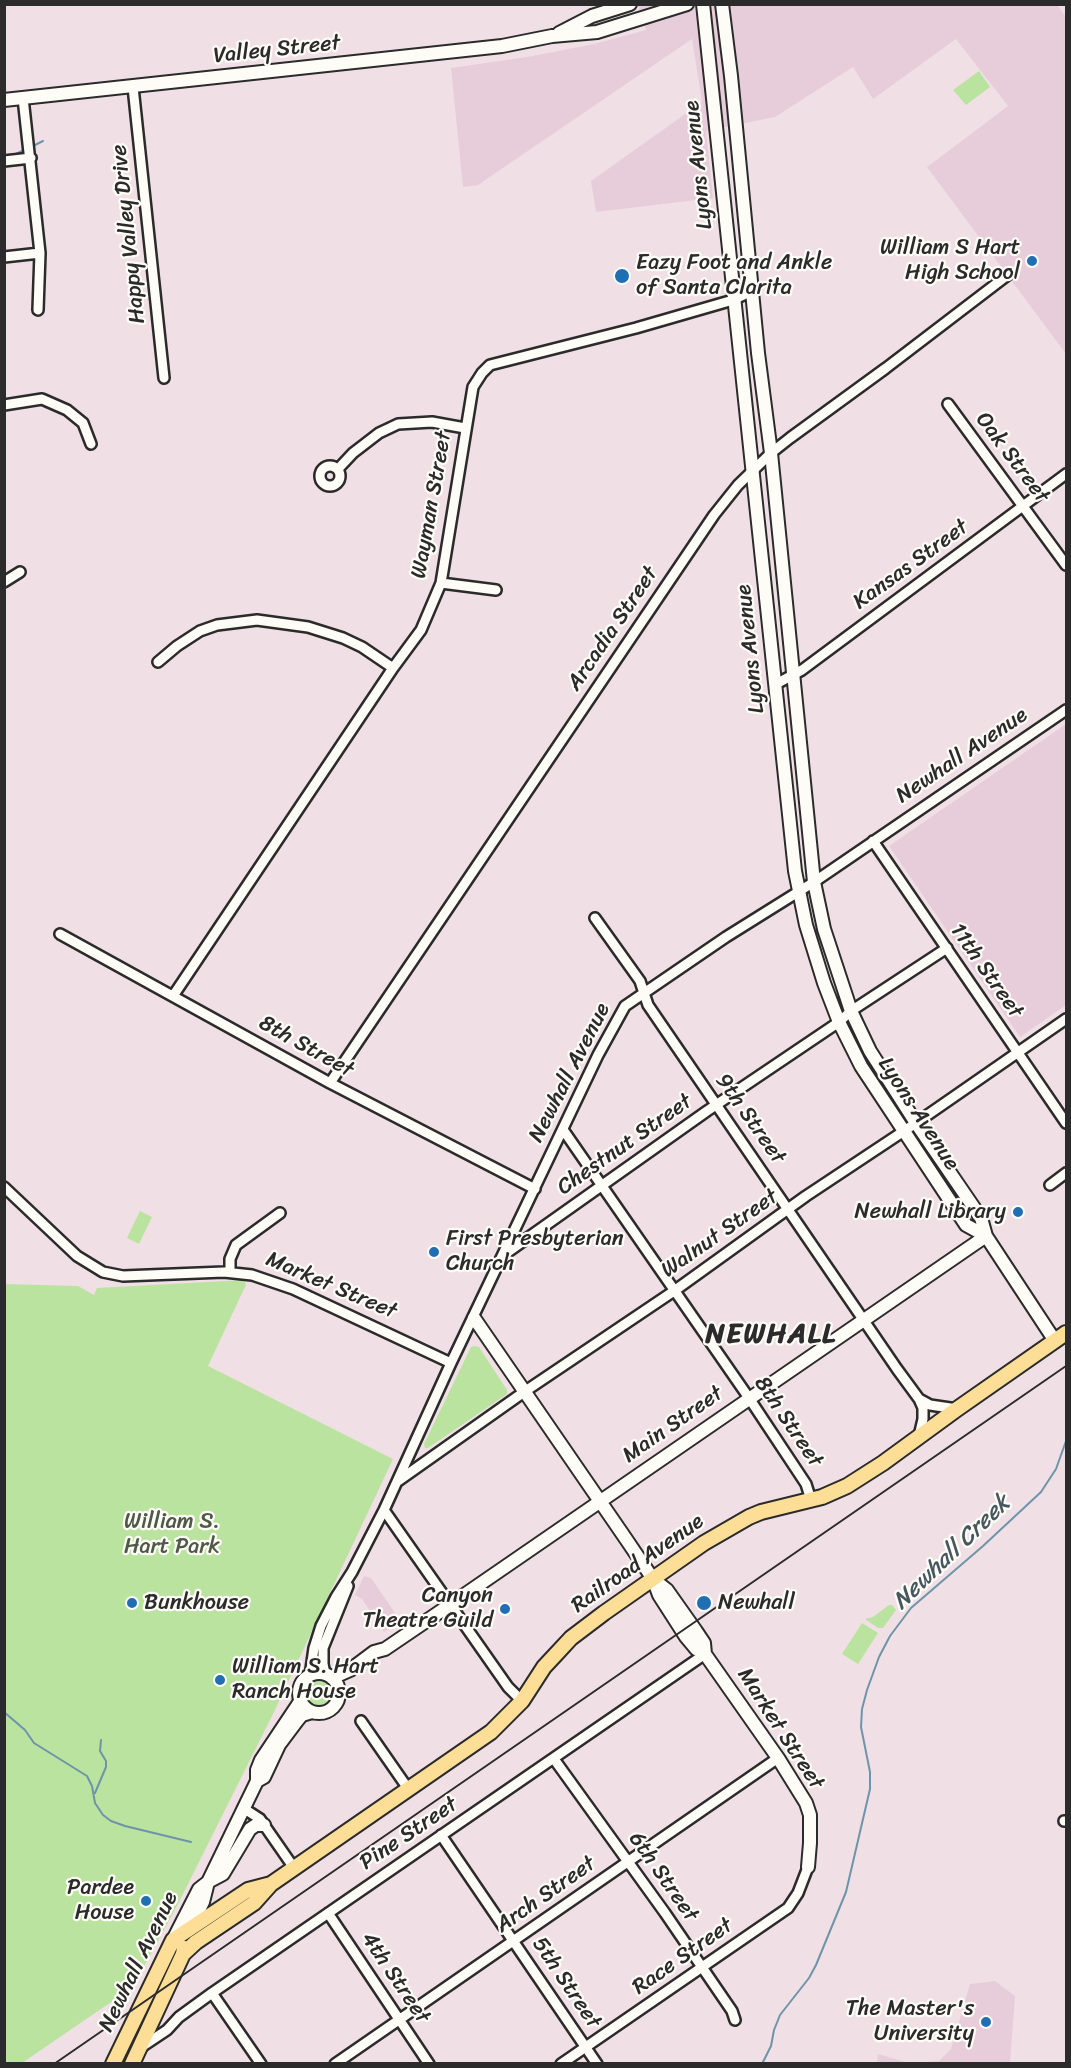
<!DOCTYPE html>
<html>
<head>
<meta charset="utf-8">
<style>
	body { margin:0 }
	#map { position:relative; width:1071px; height:2068px; overflow:hidden; background:#f0e0e5; font-family:Sriracha,sans-serif }
	canvas { display:block }
	.frame { position:absolute; inset:0; border:6px solid #2b2b2b; pointer-events:none }
</style>
</head>
<body>
<div id="map">
<canvas width="1071" height="2068"></canvas>
<div class="frame"></div>
</div>
<script>
const context = document.querySelector('canvas').getContext('2d');
context.lineJoin = 'round';
function fill(path, color) {
  context.fillStyle = color;
  context.fill(path, 'evenodd');
}
function shape(rows) {
  const path = new Path2D();
  for (const r of rows) {
    if (r.length === 3) {
      path.moveTo(r[0] + r[2], r[1]);
      path.arc(r[0], r[1], r[2], 0, 2 * Math.PI);
      continue;
    }
    path.moveTo(r[0], r[1]);
    for (let i = 2; i < r.length; i += 2) path.lineTo(r[i], r[i + 1]);
  }
  return path;
}
function strokePath(path, color, width, dash) {
  context.strokeStyle = color;
  context.lineWidth = width;
  context.lineCap = dash ? 'butt' : 'round';
  context.setLineDash(dash || []);
  context.stroke(path);
}
function write(font, color, halo, rows, align = 'center') {
  context.font = font + ' Sriracha,sans-serif';
  context.lineWidth = 4.5;
  context.setLineDash([]);
  context.textBaseline = 'middle';
  context.strokeStyle = halo;
  context.fillStyle = color;
  for (const [text, x, y, turn = 0] of rows) {
    context.save();
    context.translate(x, y);
    context.rotate((+turn || 0) * Math.PI / 180);
    context.textAlign = isNaN(turn) ? turn : align;
    if (halo) context.strokeText(text, 0, 0);
    context.fillText(text, 0, 0);
    context.restore();
  }
}
fill(shape([
	[638,5,1057,5,1066,17,1066,354,927,167,1008,106,956,39,873,99,853,67,775,117,706,131,713,198,596,212,591,181,702,102,692,39,478,185,463,187,451,68,527,57,594,44,646,30],
	[1066,724,1066,1005,1020,1037,889,846],
	[364,1576,371,1578,400,1620,384,1632,362,1599,355,1595],
	[995,1981,1015,1996,1010,2063,877,2063,878,2054,909,2063,939,2061,951,2049,970,1984]
]), '#e7cdd9');
fill(shape([
	[979,71,990,87,966,105,953,90],
	[140,1211,152,1217,139,1244,127,1238],
	[244,1280,246,1285,243,1291,208,1366,393,1459,274,1712,178,1904,133,1987,22,2063,5,2063,5,1284,78,1286,94,1295,97,1288],
	[474,1346,479,1347,507,1390,507,1394,428,1448,425,1448,424,1444,471,1347],
	[889,1605,892,1605,896,1610,883,1628,878,1628,865,1619,873,1617],
	[862,1623,878,1633,858,1664,842,1654],
	[319,1693,12]
]), '#bae39f');
strokePath(shape([
	[31,147,43,141],
	[12,156,26,149],
	[4,1712,25,1730,34,1743,87,1776,92,1786,95,1803,103,1815,111,1821,125,1826,191,1842],
	[95,1793,106,1767,106,1761,100,1751,101,1740],
	[762,2064,771,2046,774,2030,780,2015,809,1978,816,1965,846,1892,870,1789,870,1772,861,1727,862,1709,867,1690,879,1657,890,1636,911,1608,983,1546,1041,1492,1056,1469,1066,1441]
]), '#6e94a9', 2);
const street = shape([
	[133,87,164,378],
	[23,98,40,253,38,310],
	[4,161,31,158],
	[4,257,40,253],
	[948,404,1066,565],
	[4,405,42,399,67,410,83,423,91,444],
	[330,476,10],
	[338,469,353,453,379,433,398,424,432,422,465,428],
	[4,582,20,572],
	[441,583,496,590],
	[158,662,177,646,200,631,217,625,257,620,308,627,343,638,362,647,393,668],
	[776,684,802,670,1066,474],
	[873,841,1066,1123],
	[595,918,640,981,648,1005,897,1369,919,1399,923,1408,923,1419,919,1436],
	[60,934,330,1083,535,1189],
	[173,996,393,668,421,630,441,583,473,387,482,373,490,365,636,328,733,300,752,291],
	[330,1083,714,515,738,485,771,453,790,438,886,368,1009,274],
	[564,1131,749,1398,806,1484,811,1500],
	[1050,1185,1066,1173],
	[4,1187,77,1256,103,1272,123,1276,224,1272,252,1275,293,1289,451,1363],
	[505,1254,707,1111,839,1022,851,1011,947,948],
	[230,1272,230,1259,236,1245,280,1213],
	[919,1399,930,1405,957,1409],
	[398,1481,524,1392,674,1291,806,1196,916,1123,1066,1019],
	[384,1510,508,1687,522,1701],
	[325,1674,323,1664,323,1648,348,1586],
	[310,1676,314,1648,321,1626,336,1597,352,1572,384,1510,451,1363,598,1055,625,1006,726,937,814,882,1066,710],
	[361,1721,409,1790],
	[554,1759,665,1913,732,2011,735,2020],
	[243,1808,260,1819,294,1868],
	[1064,1821,1066,1821],
	[441,1835,597,2064],
	[328,1913,429,2064],
	[212,1993,261,2064],
	[140,2048,167,2030,179,2017,212,1993,705,1654],
	[335,2064,778,1758],
	[561,2064,788,1908,798,1893,808,1867]
]);
const secondary = shape([
	[703,4,795,871,806,925,824,983,839,1022,861,1066,966,1225,986,1236],
	[722,4,731,76,758,353,771,453,814,882,824,929,851,1011,870,1051,916,1123,981,1218,986,1236,1055,1341],
	[559,33,592,16,630,4],
	[4,100,502,46,552,36,597,32,687,4],
	[474,1318,628,1542,653,1579,659,1595,686,1637,696,1649,705,1654],
	[653,1579,667,1590,696,1631,704,1643,705,1654,778,1758,806,1803,810,1815,810,1843,808,1867],
	[319,1693,20],
	[332,1678,350,1670,374,1652,385,1649,438,1613,986,1236],
	[257,1781,264,1777,279,1745,297,1721,302,1715,312,1712],
	[189,1929,203,1902,208,1882,257,1781,257,1770,261,1760,301,1700],
	[173,1940,199,1889,208,1882,223,1874,250,1829,256,1825,264,1825]
]);
const primary = shape([
	[183,1954,196,1942,254,1903,271,1884,491,1732,522,1701,544,1667,558,1652,571,1638,604,1613,704,1543,749,1517,761,1512,822,1497,847,1486,883,1463,957,1409,1066,1333],
	[113,2064,173,1940,248,1890,271,1884],
	[132,2064,183,1954,184,1948]
]);
strokePath(street, '#2b2b2b', 14);
strokePath(secondary, '#2b2b2b', 16);
strokePath(primary, '#2b2b2b', 18);
strokePath(street, '#fdfcf7', 9);
strokePath(secondary, '#fdfcf7', 12);
strokePath(primary, '#fcde96', 14);
strokePath(shape([
	[54,2064,1066,1366]
]), '#2b2b2b', 2);
for (const [x, y, r, color] of [
	[1032,261,6,"#1f6fb2"],
	[622,276,8,"#1f6fb2"],
	[1018,1212,6,"#1f6fb2"],
	[434,1252,6,"#1f6fb2"],
	[132,1603,6,"#1f6fb2"],
	[704,1603,8,"#1f6fb2"],
	[505,1609,6,"#1f6fb2"],
	[220,1680,6,"#1f6fb2"],
	[146,1901,6,"#1f6fb2"],
	[986,2022,6,"#1f6fb2"]
]) {
  const dot = new Path2D();
  dot.arc(x, y, r, 0, 2 * Math.PI);
  context.fillStyle = color;
  context.fill(dot);
  strokePath(dot, '#fdfcf7', 2);
}
write('22px', '#2b2b2b', '#fdfcf7', [
	["Valley Street",277,50,-6],
	["Lyons Avenue",699,165,-96],
	["Happy Valley Drive",129,234,-96],
	["Oak Street",1012,458,53],
	["Wayman Street",432,505,-80],
	["Kansas Street",911,565,-36],
	["Arcadia Street",613,629,-56],
	["Lyons Avenue",751,649,-96],
	["Newhall Avenue",962,756,-34],
	["11th Street",986,971,55],
	["8th Street",306,1047,29],
	["Newhall Avenue",570,1073,-63],
	["Lyons Avenue",918,1114,57],
	["9th Street",750,1119,55],
	["Chestnut Street",625,1145,-35],
	["Walnut Street",720,1234,-35],
	["Market Street",331,1286,23],
	["8th Street",788,1422,56],
	["Main Street",673,1425,-35],
	["Railroad Avenue",638,1564,-35],
	["Market Street",780,1729,57],
	["Pine Street",409,1834,-34],
	["6th Street",663,1877,55],
	["Arch Street",546,1895,-35],
	["Race Street",683,1957,-35],
	["Newhall Avenue",139,1962,-64],
	["4th Street",395,1978,56],
	["5th Street",566,1983,56]
]);
write('22px', '#2b2b2b', '#fdfcf7', [
	["William S Hart",1020,248],
	["High School",1020,273],
	["Eazy Foot and Ankle",636,263,"left"],
	["of Santa Clarita",636,288,"left"],
	["Newhall Library",1006,1212],
	["First Presbyterian",446,1239,"left"],
	["Church",446,1264,"left"],
	["Canyon",493,1596],
	["Theatre Guild",493,1621],
	["Bunkhouse",144,1603,"left"],
	["Newhall",718,1603,"left"],
	["William S. Hart",232,1667,"left"],
	["Ranch House",232,1692,"left"],
	["Pardee",134,1888],
	["House",134,1913],
	["The Master's",974,2009],
	["University",974,2034]
], 'right');
write('22px', '#4f5948', '#fdfcf7', [
	["William S.",172,1522],
	["Hart Park",172,1547]
]);
write('italic 24px', '#475760', '#fdfcf7', [
	["Newhall Creek",952,1553,-44]
]);
context.letterSpacing = '1.5px';
write('bold 28px', '#2b2b2b', '#fdfcf7', [
	["NEWHALL",771,1335]
]);
context.letterSpacing = '0px';
</script>
</body>
</html>
